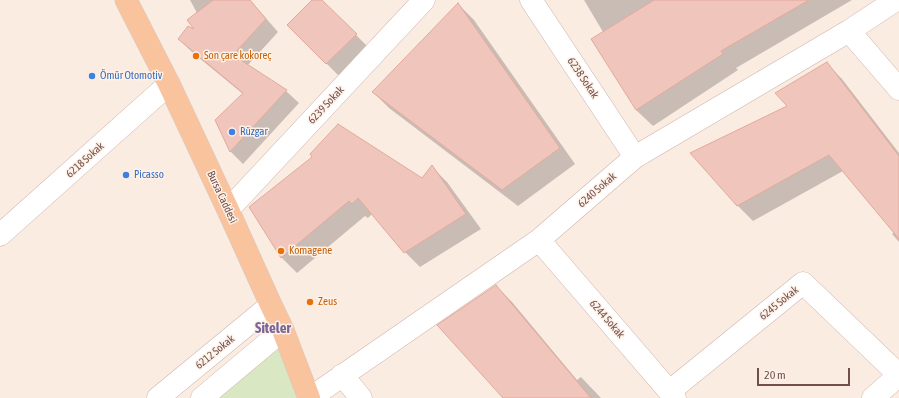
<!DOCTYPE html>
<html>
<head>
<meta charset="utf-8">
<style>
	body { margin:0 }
	#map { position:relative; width:899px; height:398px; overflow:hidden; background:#fbece2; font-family:"Asap Condensed",sans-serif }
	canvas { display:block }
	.scale { position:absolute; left:757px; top:368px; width:93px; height:18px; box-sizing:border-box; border:2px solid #72504a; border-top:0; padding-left:5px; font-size:12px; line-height:14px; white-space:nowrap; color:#72504a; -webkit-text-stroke:3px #fef1e8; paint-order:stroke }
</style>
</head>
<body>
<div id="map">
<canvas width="899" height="398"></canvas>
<div class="scale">20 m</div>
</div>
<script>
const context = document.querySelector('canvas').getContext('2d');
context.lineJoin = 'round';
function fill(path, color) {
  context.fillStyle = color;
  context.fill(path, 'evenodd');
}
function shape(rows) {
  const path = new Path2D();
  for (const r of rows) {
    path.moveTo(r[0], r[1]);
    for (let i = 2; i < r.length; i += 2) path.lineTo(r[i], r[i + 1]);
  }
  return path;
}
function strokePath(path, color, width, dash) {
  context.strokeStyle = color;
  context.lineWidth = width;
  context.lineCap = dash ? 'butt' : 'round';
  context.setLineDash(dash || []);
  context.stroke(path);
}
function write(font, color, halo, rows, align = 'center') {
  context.font = font + ' "Asap Condensed",sans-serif';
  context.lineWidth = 3;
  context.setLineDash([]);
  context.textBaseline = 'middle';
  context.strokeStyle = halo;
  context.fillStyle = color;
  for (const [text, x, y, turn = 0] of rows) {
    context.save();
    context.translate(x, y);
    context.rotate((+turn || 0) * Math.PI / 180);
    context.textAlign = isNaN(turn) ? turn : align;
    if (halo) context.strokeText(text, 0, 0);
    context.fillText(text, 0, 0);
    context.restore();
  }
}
fill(shape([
	[283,330,308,398,202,398]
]), '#d9e8c2');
fill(shape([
	[190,0,250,0,278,32,247,66,286,91,299,103,243,164,230,151,243,94,192,52,179,39,197,33,197,13],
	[313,0,321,0,368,47,339,76,288,25],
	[584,0,852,0,736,68,738,70,653,126,636,110,603,32],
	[458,4,474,20,575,164,518,206,389,108,373,92],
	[826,63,842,79,899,153,899,242,892,234,895,232,843,171,753,221,737,205,789,107],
	[432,167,447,182,481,229,420,267,405,252,373,213,368,218,365,216,297,273,281,257,250,207,422,179],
	[496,286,512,302,577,380,581,377,601,398,504,398]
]), '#0003');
const building = shape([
	[213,0,250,0,266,19,233,55,287,90,230,152,215,120,243,93,178,39,188,26,194,29,187,20,213,0],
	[312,0,322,0,357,34,326,64,287,25,312,0],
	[654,0,809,0,721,51,723,54,636,110,591,39,654,0],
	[458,3,560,148,502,190,372,92,458,3],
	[827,62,899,156,899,239,829,155,737,206,690,153,787,106,775,93,827,62],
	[338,124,422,178,432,165,466,214,404,253,358,198,352,204,349,201,281,258,249,207,312,157,310,154,338,124],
	[496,285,591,398,503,398,437,325,496,285]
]);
fill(building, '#f0c5bb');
strokePath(building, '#e2a89c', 1);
const minor = shape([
	[531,0,635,157],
	[849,31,899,89],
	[228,210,424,0],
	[0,235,169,84],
	[539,240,675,398],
	[342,375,361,398],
	[670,391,803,283,899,375],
	[158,398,271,305],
	[202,398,283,330],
	[310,398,539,240,635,157,849,31,896,0],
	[873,398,899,375]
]);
const major = shape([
	[126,0,169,84,228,210,271,305,283,330,309,398]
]);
strokePath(minor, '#ceb4ac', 23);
strokePath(major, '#d5cac9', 23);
strokePath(minor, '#fff', 22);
strokePath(major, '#f8c39d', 22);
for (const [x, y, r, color] of [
	[196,56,4,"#e8710a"],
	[92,76,4,"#3f7fe0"],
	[232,132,4,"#3f7fe0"],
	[126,175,4,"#3f7fe0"],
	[281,251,4,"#e8710a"],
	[310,302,4,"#e8710a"]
]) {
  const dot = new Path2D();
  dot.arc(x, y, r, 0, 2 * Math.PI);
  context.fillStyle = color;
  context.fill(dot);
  strokePath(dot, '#fef1e8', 1.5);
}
write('11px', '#c56008', '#fef1e8', [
	["Son çare kokoreç",204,56],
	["Komagene",289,251],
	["Zeus",318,302]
], 'left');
write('11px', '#366cbe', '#fef1e8', [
	["Ömür Otomotiv",100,76],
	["Rüzgar",240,132],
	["Picasso",134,175]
], 'left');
write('11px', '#72504a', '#fef1e8', [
	["6238 Sokak",583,78,56],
	["6239 Sokak",326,105,-47],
	["6218 Sokak",85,160,-42],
	["6240 Sokak",597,190,-41],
	["Bursa Caddesi",222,197,65],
	["6245 Sokak",779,303,-39],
	["6244 Sokak",607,319,49],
	["6212 Sokak",215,352,-39]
]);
write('bold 15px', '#7b6595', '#fef1e8', [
	["Siteler",273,328]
]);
</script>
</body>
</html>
